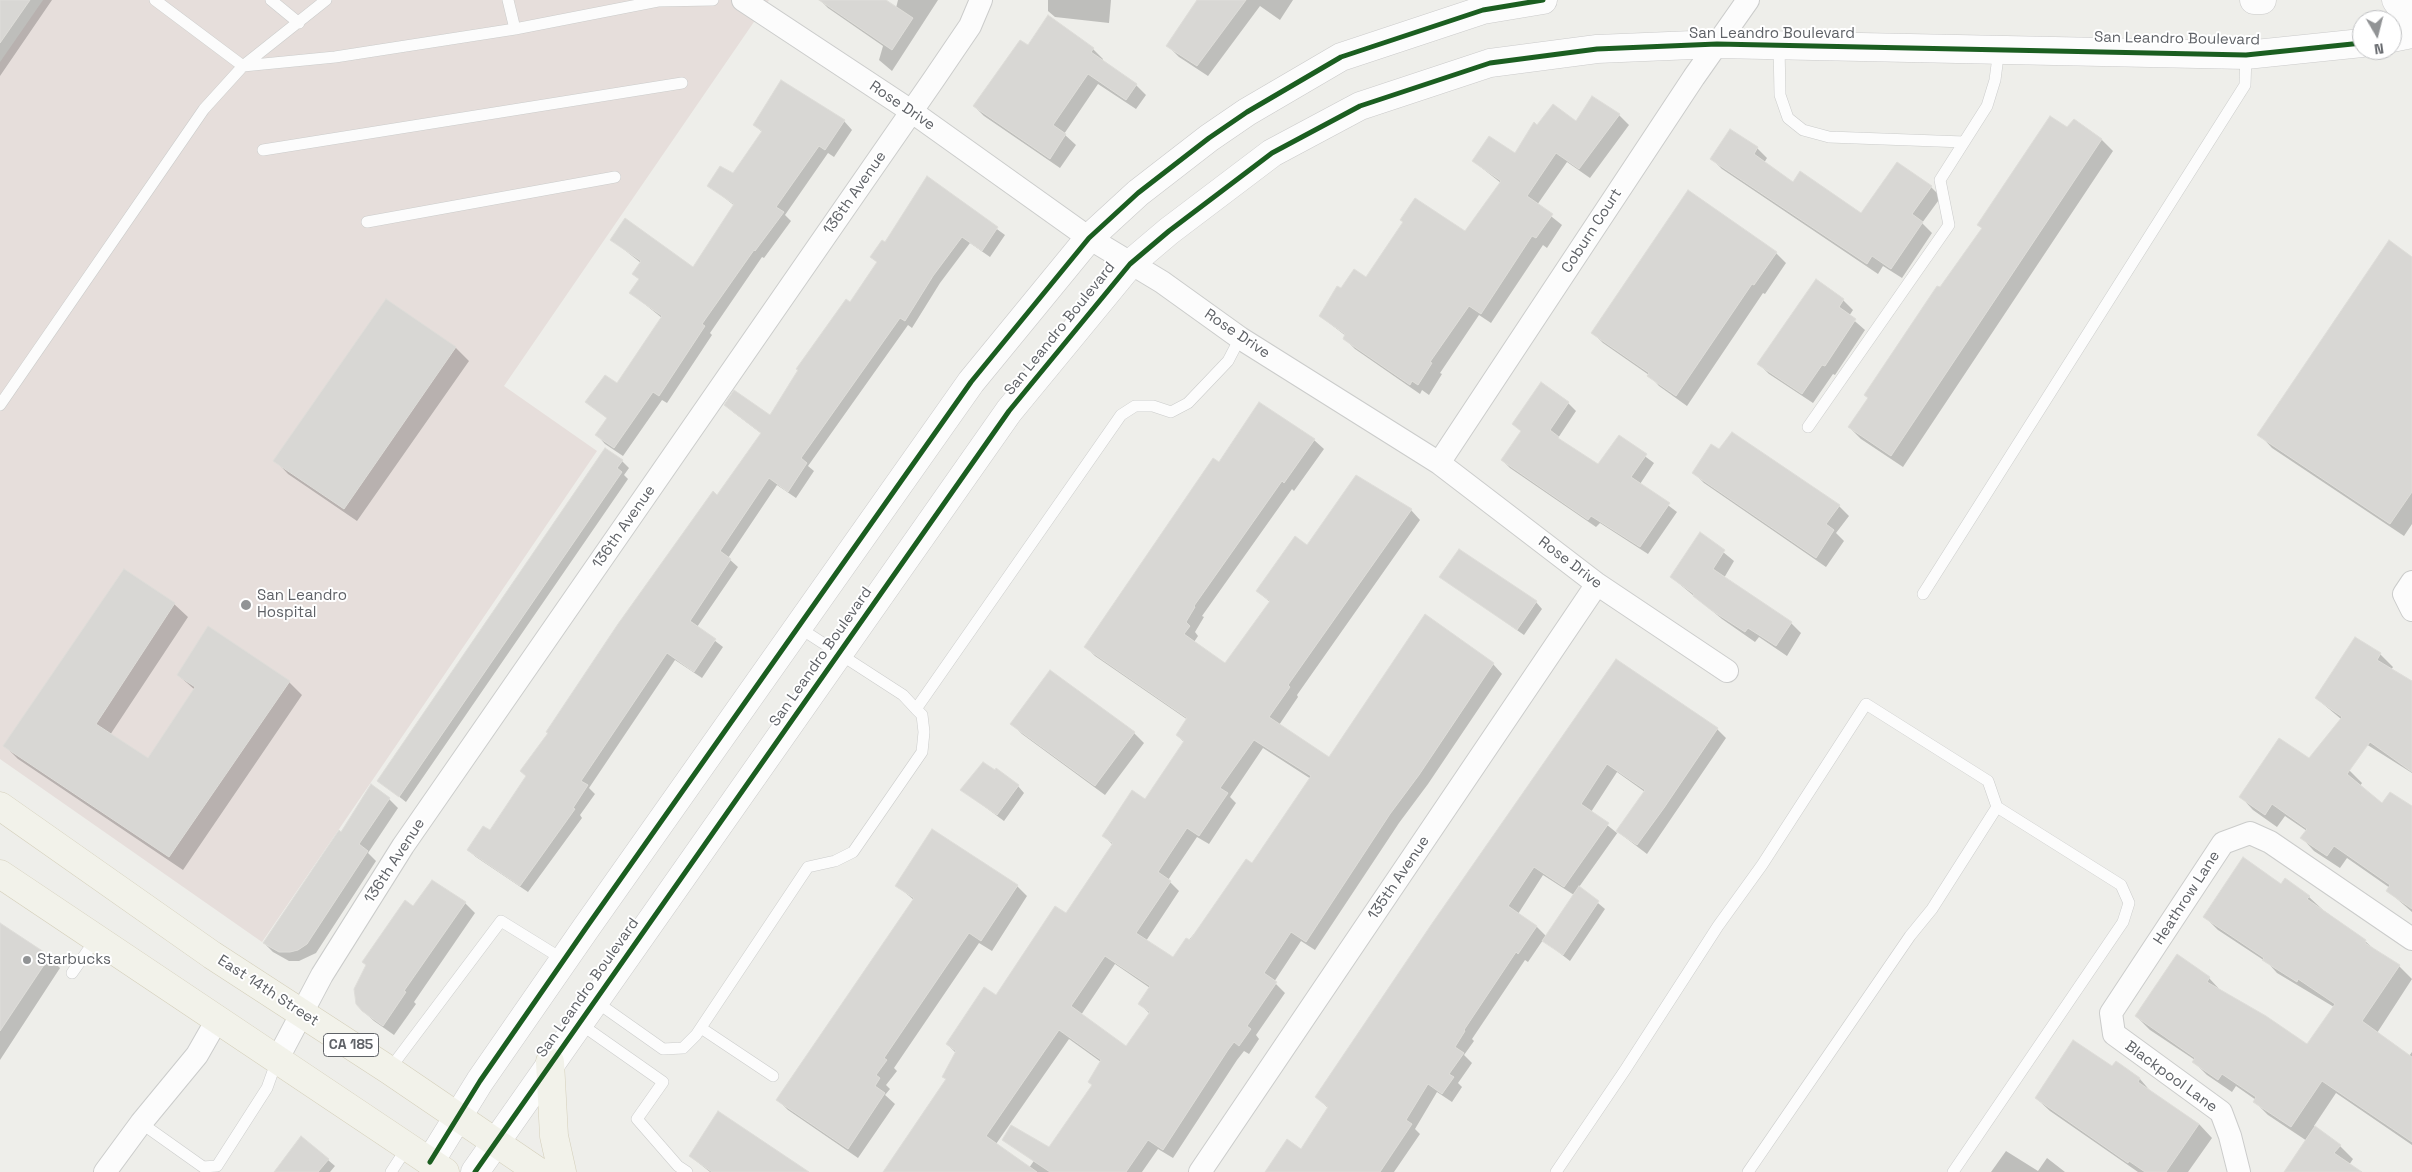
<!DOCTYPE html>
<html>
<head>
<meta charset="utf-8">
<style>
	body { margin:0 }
	#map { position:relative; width:2412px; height:1172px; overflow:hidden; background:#eeeeea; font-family:"Space Grotesk",sans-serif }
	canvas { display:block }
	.north { position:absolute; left:2352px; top:10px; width:50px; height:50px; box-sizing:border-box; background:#fff; border:1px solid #bfc0c2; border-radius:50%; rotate:172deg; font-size:14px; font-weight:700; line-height:20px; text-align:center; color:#5f6267 }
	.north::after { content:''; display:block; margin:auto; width:18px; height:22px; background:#919395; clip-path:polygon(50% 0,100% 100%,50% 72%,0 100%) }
</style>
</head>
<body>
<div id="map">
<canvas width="2412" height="1172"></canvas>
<div class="north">N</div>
</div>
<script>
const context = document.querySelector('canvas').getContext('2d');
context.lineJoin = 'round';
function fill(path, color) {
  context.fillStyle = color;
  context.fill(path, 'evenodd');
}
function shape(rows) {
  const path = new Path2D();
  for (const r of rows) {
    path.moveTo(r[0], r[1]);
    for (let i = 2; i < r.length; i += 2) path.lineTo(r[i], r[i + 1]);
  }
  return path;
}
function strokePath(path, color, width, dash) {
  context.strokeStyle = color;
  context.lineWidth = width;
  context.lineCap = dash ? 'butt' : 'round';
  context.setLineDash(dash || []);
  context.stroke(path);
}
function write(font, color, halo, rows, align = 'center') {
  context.font = font + ' "Space Grotesk",sans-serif';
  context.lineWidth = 4;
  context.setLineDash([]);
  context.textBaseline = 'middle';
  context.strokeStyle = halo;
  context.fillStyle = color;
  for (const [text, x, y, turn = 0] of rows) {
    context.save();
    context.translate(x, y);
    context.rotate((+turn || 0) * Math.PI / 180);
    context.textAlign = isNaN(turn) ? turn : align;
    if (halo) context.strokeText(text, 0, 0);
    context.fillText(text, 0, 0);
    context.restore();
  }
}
fill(shape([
	[43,0,769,0,504,386,597,451,262,942,0,759,0,62]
]), '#e6dedb');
fill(shape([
	[0,0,52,0,0,76],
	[820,0,884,0,896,8,898,0,938,0,892,71,879,60,883,46,828,8],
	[1048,0,1111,0,1109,23,1055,17,1048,11],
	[1199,0,1293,0,1280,20,1260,6,1208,76,1179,57,1168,46],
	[1028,47,1093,49,1103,59,1102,61,1136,85,1146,95,1136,109,1098,84,1064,134,1076,145,1060,168,984,116,974,106],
	[1619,115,1629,125,1590,178,1567,162,1537,205,1562,225,1547,248,1543,245,1491,323,1479,315,1440,373,1442,374,1429,395,1422,390,1420,394,1355,349,1344,338,1346,336,1320,316,1341,290,1466,233,1501,183,1473,161,1516,155,1538,126],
	[844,121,852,130,834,157,828,153,785,215,791,221,764,258,762,257,710,333,712,335,667,403,662,400,623,456,605,444,597,435,608,419,587,402,617,385,662,318,631,293,640,279,641,263,612,240,693,269,735,206,708,185,733,175,762,132,754,124],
	[2067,129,2101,139,2113,151,1903,467,1861,439,1849,427,1940,289,1983,229,1978,225],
	[1757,148,1767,158,1764,163,1794,184,1862,215,1931,187,1941,197,1922,223,1932,233,1902,278,1883,266,1878,274,1722,169,1711,158],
	[927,178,1005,235,990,257,970,243,940,283,912,328,908,325,808,466,814,471,796,498,777,485,728,558,738,567,697,627,723,647,702,678,675,660,589,788,595,794,580,815,582,818,528,892,476,857,468,850,491,831,762,434,733,412,770,416,878,263,872,257,885,244],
	[1776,253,1786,263,1765,294,1763,293,1687,406,1659,386,1649,375,1603,343,1593,333],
	[2412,258,2412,524,2404,536,2272,448,2259,434],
	[386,300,456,348,469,361,357,521,288,474,275,460],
	[1843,300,1853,310,1849,316,1865,330,1835,375,1833,374,1813,403,1769,374,1759,364],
	[1568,403,1576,411,1558,438,1564,444,1599,466,1619,437,1654,463,1640,484,1677,512,1648,554,1600,523,1596,527,1510,468,1502,460,1522,432,1514,424],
	[1314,440,1324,449,1294,491,1292,489,1202,616,1204,617,1195,632,1198,636,1194,642,1225,665,1270,602,1257,591,1308,546,1411,510,1420,520,1297,695,1298,697,1279,725,1330,759,1426,616,1493,664,1502,674,1428,784,1399,823,1315,950,1301,941,1274,982,1285,993,1256,1035,1259,1039,1249,1054,1244,1051,1237,1060,1173,1158,1158,1149,1142,1172,884,1172,947,1080,956,1053,947,1044,996,996,1066,915,1113,845,1103,835,1145,801,1184,742,1177,735,1188,720,1095,656,1086,647,1219,464],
	[1263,748,1311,779,1252,865,1173,959,1146,941,1179,891,1168,880,1197,837,1209,844,1236,803,1230,797],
	[1115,964,1150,988,1139,1003,1150,1014,1126,1048,1081,1015],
	[1069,1039,1101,1062,1093,1086,1049,1149,1044,1146,1029,1168,996,1144],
	[622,461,629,468,624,475,628,479,406,802,379,781],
	[1694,473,1839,506,1849,516,1836,533,1844,541,1826,567,1704,483],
	[1701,534,1734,561,1724,578,1791,623,1801,633,1787,656,1759,637,1755,642,1722,619,1671,577],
	[124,570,174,604,188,617,110,735,148,760,195,690,178,675,289,682,302,695,183,870,18,759,5,746],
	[1441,577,1536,602,1542,609,1524,635],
	[2356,638,2380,654,2393,667,2391,670,2412,683,2412,773,2366,744,2349,770,2362,783,2360,786,2382,805,2412,816,2412,912,2388,891,2390,888,2347,858,2340,868,2314,851,2302,838,2307,831,2285,816,2277,827,2253,810,2241,797,2310,760,2341,719,2316,698],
	[1616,660,1717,729,1726,738,1647,854,1618,832,1579,887,1605,909,1570,961,1543,940,1528,962,1525,960,1472,1039,1474,1041,1464,1055,1472,1063,1458,1083,1462,1087,1452,1102,1437,1092,1415,1129,1420,1134,1394,1172,1267,1172,1301,1151,1329,1109,1317,1097],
	[1617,772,1645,792,1617,833,1591,812],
	[1543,875,1574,895,1546,936,1537,927,1518,914],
	[1012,724,1134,733,1144,743,1105,795,1022,734],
	[1018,786,1024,793,1004,821,962,790],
	[389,799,398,808,368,853,376,861,316,953,299,961,289,961,273,952,264,943,342,834],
	[2285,880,2309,897,2323,910,2365,941,2376,951,2399,966,2412,979,2377,1033,2409,1056,2412,1052,2412,1145,2336,1093,2314,1126,2340,1146,2353,1159,2349,1165,2360,1172,2285,1172,2307,1141,2268,1115,2255,1102,2256,1100,2236,1086,2232,1092,2207,1075,2194,1062,2195,1060,2150,1030,2136,1016,2209,978,2222,992,2308,1046,2334,1007,2277,973,2268,963,2218,930,2205,917,2281,885],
	[896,885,1017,886,1027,896,992,951,979,943,894,1068,897,1071,886,1085,890,1089,885,1095,895,1104,858,1158,788,1110,778,1100,914,900],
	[465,903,475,913,414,1002,416,1004,394,1035,374,1021,363,1011,413,908],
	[0,924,49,957,60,968,0,1060],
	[2112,1068,2140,1079,2152,1093,2199,1124,2212,1138,2188,1172,2138,1172,2050,1111,2036,1098],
	[2006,1151,2038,1171,2047,1158,2065,1172,1991,1172],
	[690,1156,807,1172,710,1172],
	[328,1160,335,1166,330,1172,276,1172]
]), '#0003');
const building = shape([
	[0,0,30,0,0,43,0,0],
	[819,0,886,0,913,18,892,50,819,0],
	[1197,0,1246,0,1197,66,1166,46,1197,0],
	[1048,15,1094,48,1091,52,1137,84,1126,100,1088,74,1053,125,1066,134,1050,159,973,106,1020,40,1028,45,1048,15],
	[781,80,845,120,825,150,819,146,776,207,784,212,755,251,754,250,702,324,705,326,659,396,653,392,614,448,595,435,607,418,585,402,605,375,617,383,662,316,629,293,639,279,632,274,641,261,610,240,625,218,693,267,734,204,707,186,720,166,733,173,762,131,753,125,781,80],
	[1592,96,1620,114,1579,169,1556,153,1527,196,1553,214,1536,238,1532,236,1481,314,1469,306,1430,362,1432,363,1418,385,1412,381,1410,385,1343,339,1345,334,1319,316,1337,286,1341,288,1354,269,1366,277,1403,222,1400,220,1415,198,1465,231,1501,181,1472,161,1489,136,1515,153,1534,122,1537,125,1553,104,1576,121,1592,96],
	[2050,116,2067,127,2074,119,2102,139,1891,456,1848,427,1868,398,1864,395,1937,286,1940,287,1982,228,1977,225,2050,116],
	[1730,129,1758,147,1754,154,1793,182,1800,171,1861,213,1897,162,1932,186,1912,214,1923,222,1891,269,1872,256,1867,264,1710,159,1730,129],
	[927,176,998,227,982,251,962,237,933,276,905,321,900,318,801,458,807,463,788,492,769,478,720,551,731,559,690,621,716,639,694,672,667,653,581,781,588,785,573,808,575,809,520,886,467,850,483,826,490,830,526,776,520,771,548,733,546,732,618,624,713,491,717,495,761,433,724,405,734,390,770,415,798,370,796,369,846,299,850,302,877,262,870,257,882,240,885,242,927,176],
	[1688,190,1777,252,1754,285,1752,284,1676,396,1647,376,1649,373,1591,333,1688,190],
	[2389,240,2412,257,2412,492,2390,524,2257,435,2389,240],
	[1816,279,1844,299,1839,307,1856,319,1825,366,1822,365,1802,394,1757,364,1816,279],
	[386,299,456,347,344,509,273,461,386,299],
	[1541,382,1569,402,1550,430,1559,437,1558,438,1598,464,1619,435,1647,454,1631,477,1670,503,1640,547,1591,516,1588,520,1501,460,1521,431,1512,424,1541,382],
	[1259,402,1315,439,1284,483,1282,481,1194,606,1195,607,1186,622,1190,626,1184,634,1225,663,1270,601,1256,591,1295,536,1307,545,1356,475,1412,509,1288,685,1290,687,1269,717,1329,757,1425,614,1494,663,1419,775,1390,814,1306,942,1291,932,1264,973,1277,982,1247,1026,1251,1029,1239,1046,1234,1042,1228,1050,1163,1150,1148,1140,1126,1172,1050,1172,1002,1140,1011,1125,1049,1147,1092,1085,1088,1082,1101,1060,1059,1030,986,1136,1037,1172,883,1172,946,1079,942,1077,956,1051,946,1044,984,987,996,995,1055,906,1066,913,1113,843,1102,836,1132,790,1145,799,1184,741,1176,735,1187,718,1084,647,1213,458,1219,462,1259,402],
	[1254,740,1311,776,1252,863,1246,859,1190,940,1186,938,1173,957,1136,933,1171,881,1158,872,1187,828,1199,836,1228,793,1220,788,1254,740],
	[1105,956,1150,986,1138,1004,1150,1012,1126,1046,1071,1006,1105,956],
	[1732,432,1840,505,1826,524,1834,530,1816,558,1692,473,1711,444,1719,449,1732,432],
	[605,448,623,460,617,468,622,472,399,797,377,781,605,448],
	[1700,532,1725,550,1713,569,1792,622,1776,646,1748,628,1745,632,1711,610,1693,596,1694,594,1670,577,1700,532],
	[1459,549,1537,601,1517,630,1439,577,1459,549],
	[124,569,175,603,96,724,148,758,195,687,177,675,208,626,290,681,169,857,3,746,124,569],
	[2355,637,2381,653,2377,660,2412,681,2412,772,2370,742,2347,774,2382,803,2390,792,2412,806,2412,909,2386,891,2390,885,2334,846,2327,856,2300,838,2307,829,2272,804,2265,815,2239,797,2279,738,2309,758,2342,717,2315,698,2355,637],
	[1616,659,1718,728,1664,808,1637,845,1616,831,1645,790,1607,764,1581,804,1609,823,1564,887,1534,867,1508,906,1537,926,1518,954,1516,952,1464,1030,1465,1031,1455,1047,1464,1053,1449,1074,1454,1077,1442,1094,1428,1084,1406,1120,1412,1124,1380,1172,1265,1172,1287,1139,1301,1149,1328,1107,1315,1097,1431,925,1616,659],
	[1050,670,1135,732,1095,786,1010,724,1050,670],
	[983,762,995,770,996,768,1019,785,997,815,960,790,983,762],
	[371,784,390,798,359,844,368,851,307,944,298,950,290,952,279,952,263,943,339,830,341,832,371,784],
	[932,829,1018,885,981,941,969,933,884,1058,887,1060,876,1075,880,1078,875,1086,885,1093,848,1149,776,1100,914,898,895,886,932,829],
	[2243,857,2281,884,2285,878,2310,896,2307,899,2366,940,2365,943,2400,965,2362,1021,2412,1057,2412,1142,2322,1081,2291,1127,2253,1102,2256,1097,2222,1074,2218,1080,2192,1062,2195,1058,2135,1016,2177,954,2210,977,2207,982,2266,1016,2307,1044,2335,1004,2298,979,2297,982,2262,960,2264,958,2203,917,2243,857],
	[432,880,466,902,404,991,406,992,383,1026,362,1011,356,1004,354,989,366,965,362,962,405,900,413,906,432,880],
	[1579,886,1599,901,1563,955,1542,941,1579,886],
	[0,923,50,956,0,1031,0,923],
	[2073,1040,2112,1066,2116,1061,2140,1078,2138,1082,2199,1124,2166,1172,2145,1172,2129,1161,2128,1163,2035,1098,2073,1040],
	[718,1111,809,1172,712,1172,689,1156,718,1111],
	[2315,1126,2341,1145,2334,1153,2362,1172,2284,1172,2315,1126],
	[301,1136,329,1159,318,1172,274,1172,301,1136]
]);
fill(building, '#d8d7d4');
strokePath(building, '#deddd9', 1);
const service = shape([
	[155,0,243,66,335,57,515,29],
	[271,0,299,23],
	[508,0,515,29,658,1,713,0],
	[1779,45,1780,95,1788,118,1803,130,1829,137,1964,142],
	[263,150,682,83],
	[367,222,615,177],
	[0,405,204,109,243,66,326,0],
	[1808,427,1949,225,1940,180,1987,106,1995,80,1999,49],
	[1923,594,2245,85,2246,55],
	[916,709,1121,415,1135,406,1153,406,1171,412,1188,403,1228,361,1240,338],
	[72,973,96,939],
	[595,1001,663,1049,683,1048,696,1035,808,867,835,861,853,852,922,752,924,732,922,715,916,709,903,695,798,627],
	[579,1023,663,1082,637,1119,678,1166,687,1172],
	[701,1028,773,1076],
	[389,1070,501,921,564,960],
	[141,1123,203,1167,217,1166,267,1088,277,1060],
	[391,1172,408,1146],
	[1556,1172,1625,1070,1718,926,1762,865,1866,704,1988,781,1997,807,1932,909,1910,936,1748,1172],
	[1953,1172,2123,922,2129,903,2121,885,1997,807]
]);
const minor = shape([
	[743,0,911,111,1089,238,1162,282,1240,338,1439,463,1597,584,1727,671],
	[1439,463,1694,77,1748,0],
	[2412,582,2404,594,2412,610],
	[277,1060,322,975,403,846,934,79,970,26,981,0],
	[105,1172,141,1123,197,1055,217,1020],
	[1200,1172,1597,584],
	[2239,1172,2230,1136,2221,1112,2114,1034,2111,1013,2223,843,2250,833,2270,842,2412,939]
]);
const secondary = shape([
	[2254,0,2262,0],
	[2396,0,2412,23],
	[2392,38,2412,34],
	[430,1162,480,1081,586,928,971,382,1089,238,1138,193,1209,138,1247,112,1341,57,1483,10,1543,0],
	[475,1172,1009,411,1130,264,1169,231,1272,153,1360,106,1490,63,1597,49,1717,44,2246,55,2362,43]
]);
const primary = shape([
	[0,806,212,955,389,1070,539,1172],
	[0,874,445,1172],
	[550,1062,554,1136,562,1172]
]);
strokePath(service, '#cbcccb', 12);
strokePath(minor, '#cbcccb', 24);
strokePath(secondary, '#cacaca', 29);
strokePath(primary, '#d4cfba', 29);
strokePath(service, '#fcfcfc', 11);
strokePath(minor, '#fcfcfc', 22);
strokePath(secondary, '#fcfcfc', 28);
strokePath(primary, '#f2f2ea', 28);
strokePath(shape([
	[430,1162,480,1081,586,928,971,382,1089,238,1138,193,1209,138,1247,112,1341,57,1483,10,1543,0],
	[475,1172,1009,411,1130,264,1169,231,1272,153,1360,106,1490,63,1597,49,1717,44,2246,55,2362,43]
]), '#1b5e20', 5);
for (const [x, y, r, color] of [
	[246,605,6,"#919395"],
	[27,960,5,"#919395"]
]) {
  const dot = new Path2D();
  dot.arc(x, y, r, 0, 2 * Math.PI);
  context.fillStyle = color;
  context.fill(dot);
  strokePath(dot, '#fff', 2);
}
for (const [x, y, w] of [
	[351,1045,55]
]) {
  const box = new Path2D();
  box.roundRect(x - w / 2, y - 11.5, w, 23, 4);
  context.fillStyle = '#fff';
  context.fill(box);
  strokePath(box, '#5f6267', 1);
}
write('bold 14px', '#5f6267', null, [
	["CA 185",351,1045]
]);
write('15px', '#5f6267', '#fff', [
	["San Leandro Boulevard",1772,34],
	["San Leandro Boulevard",2177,39,1],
	["Rose Drive",902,106,34],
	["136th Avenue",855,193,-55],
	["Coburn Court",1592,231,-57],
	["San Leandro Boulevard",1060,329,-51],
	["Rose Drive",1237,334,34],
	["136th Avenue",624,527,-55],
	["Rose Drive",1570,563,37],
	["San Leandro Boulevard",821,657,-55],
	["136th Avenue",395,861,-57],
	["135th Avenue",1399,878,-56],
	["Heathrow Lane",2187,898,-57],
	["San Leandro Boulevard",588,988,-55],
	["East 14th Street",268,991,33],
	["Blackpool Lane",2171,1077,36]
]);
write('15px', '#5f6267', '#fff', [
	["San Leandro",257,596],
	["Hospital",257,613],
	["Starbucks",37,960]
], 'left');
</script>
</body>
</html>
